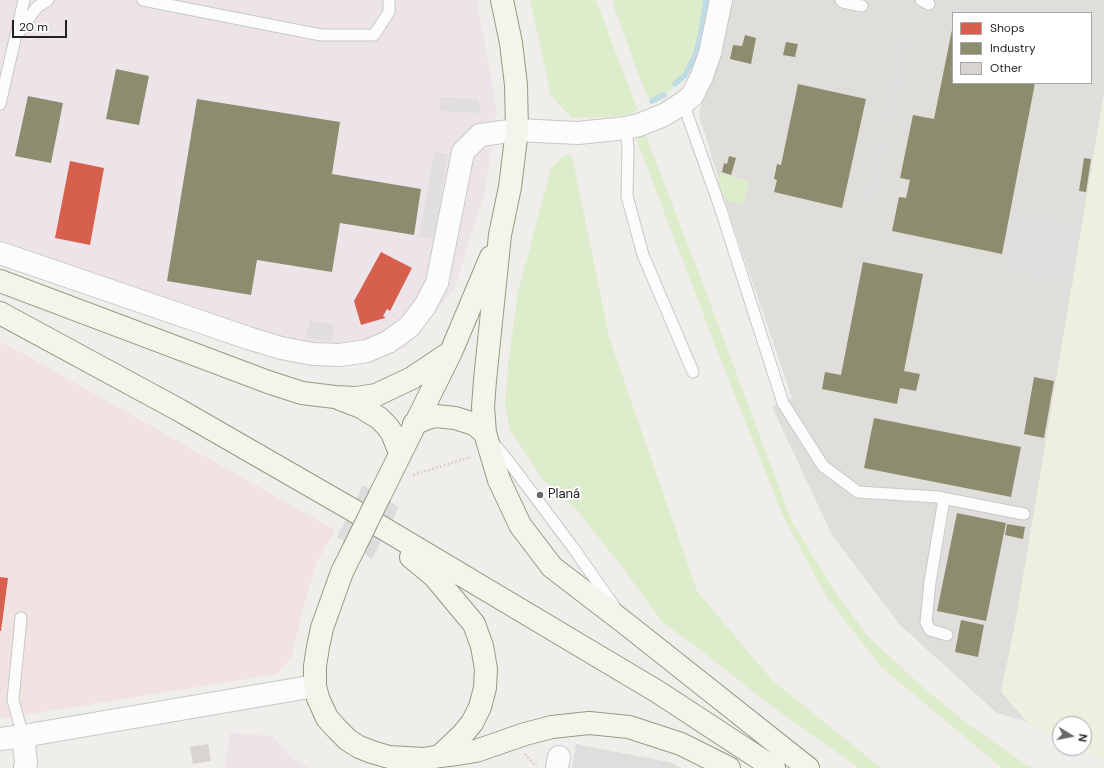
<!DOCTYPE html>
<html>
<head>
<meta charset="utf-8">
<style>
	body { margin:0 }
	#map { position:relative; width:1104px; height:768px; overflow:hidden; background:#f0eeeb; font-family:"DM Sans",sans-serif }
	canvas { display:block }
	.legend { position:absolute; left:952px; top:12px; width:140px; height:72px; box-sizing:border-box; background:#fff; border:1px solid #a7a7a7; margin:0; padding:5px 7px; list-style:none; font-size:12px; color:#222 }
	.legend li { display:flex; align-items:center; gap:8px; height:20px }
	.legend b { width:20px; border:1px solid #a7a7a7 }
	.north { position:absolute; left:1052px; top:716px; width:40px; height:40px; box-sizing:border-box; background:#fff; border:1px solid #a7a7a7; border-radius:50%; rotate:100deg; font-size:11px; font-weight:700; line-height:16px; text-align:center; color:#222 }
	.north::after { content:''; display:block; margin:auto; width:14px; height:18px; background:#6a6968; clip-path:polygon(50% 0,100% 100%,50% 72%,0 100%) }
	.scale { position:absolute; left:12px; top:20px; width:55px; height:18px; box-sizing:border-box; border:2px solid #222; border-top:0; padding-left:5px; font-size:12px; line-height:14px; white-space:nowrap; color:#222; -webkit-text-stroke:3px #fff; paint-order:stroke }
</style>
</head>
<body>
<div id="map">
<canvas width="1104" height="768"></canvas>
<ul class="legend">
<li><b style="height:11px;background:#d6604d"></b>Shops</li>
<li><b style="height:11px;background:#8c8c6e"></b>Industry</li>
<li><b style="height:11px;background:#d7d4d2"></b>Other</li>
</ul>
<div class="north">N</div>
<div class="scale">20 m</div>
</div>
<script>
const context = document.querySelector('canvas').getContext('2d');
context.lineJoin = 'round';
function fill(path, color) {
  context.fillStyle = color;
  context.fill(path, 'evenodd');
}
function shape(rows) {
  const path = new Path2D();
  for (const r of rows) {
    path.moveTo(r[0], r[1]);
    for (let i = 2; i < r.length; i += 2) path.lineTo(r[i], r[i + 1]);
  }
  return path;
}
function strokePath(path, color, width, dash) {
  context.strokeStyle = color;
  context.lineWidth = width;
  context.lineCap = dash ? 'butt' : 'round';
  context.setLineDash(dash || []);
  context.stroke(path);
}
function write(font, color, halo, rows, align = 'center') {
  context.font = font + ' "DM Sans",sans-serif';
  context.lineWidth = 4;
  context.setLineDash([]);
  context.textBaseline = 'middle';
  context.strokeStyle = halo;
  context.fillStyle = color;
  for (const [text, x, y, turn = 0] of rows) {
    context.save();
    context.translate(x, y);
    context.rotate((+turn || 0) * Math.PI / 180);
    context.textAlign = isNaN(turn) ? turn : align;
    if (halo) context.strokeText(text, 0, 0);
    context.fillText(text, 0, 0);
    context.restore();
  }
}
fill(shape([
	[576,744,673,763,681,768,572,768]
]), '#dfdedc');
fill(shape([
	[0,342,24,354,335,530,316,564,302,613,292,656,277,674,0,719]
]), '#f1e3e1');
fill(shape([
	[0,0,477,0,497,110,484,196,454,290,405,348,352,366,293,363,152,318,49,281,0,257],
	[230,733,272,736,292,758,309,768,224,768]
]), '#ede4e9');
fill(shape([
	[722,0,1104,0,1104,745,1084,724,1060,724,1060,732,997,713,900,625,832,535,772,407,792,398,731,219,699,115],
	[953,13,1091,13,1091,83,953,83]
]), '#e0deda');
fill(shape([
	[1104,93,1104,760,1079,748,1084,748,1084,724,1060,724,1060,739,1029,724,1001,692,1016,618]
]), '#efefdf');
fill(shape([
	[530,0,596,0,637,109,630,115,602,117,572,118,551,96],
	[614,0,704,0,697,41,691,63,678,83,660,100,652,104,643,86,613,5],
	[645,133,701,279,792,522,833,589,867,635,918,683,964,721,1025,764,1035,768,1002,768,881,667,826,596,782,514,732,389,636,139],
	[572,155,609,337,697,591,772,680,881,768,859,768,774,708,694,645,663,623,625,571,577,510,543,480,510,430,505,405,508,366,518,292,551,168,564,156],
	[721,173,749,181,743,205,730,202,721,195,718,184]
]), '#ddeccb');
fill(shape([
	[902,24,912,41,891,135,881,119],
	[441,97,477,99,482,113,439,111],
	[878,129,888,144,874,212,864,195],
	[434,152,448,154,434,239,419,237],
	[1013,210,1082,223,1072,287,1002,272],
	[310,320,335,325,331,342,305,337]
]), '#e0dfde');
fill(shape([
	[363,485,399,507,372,559,337,537]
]), '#dedddd');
fill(shape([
	[70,161,104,168,90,245,55,238],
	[381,252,412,268,390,311,387,309,383,316,386,318,385,318,361,325,354,301],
	[0,577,8,578,1,631,0,631]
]), '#d6604d');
fill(shape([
	[952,30,953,83,1035,83,1002,254,892,231,899,197,906,198,910,180,900,178,913,115,934,119],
	[745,35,756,38,751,64,730,59,733,45,742,46],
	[786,42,798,44,795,57,783,55],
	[116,69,149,76,139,125,106,119],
	[798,84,866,99,842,208,774,192,777,180,774,179,777,164,781,165],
	[28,96,63,103,51,163,15,156],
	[197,99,340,122,332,174,421,189,414,235,340,223,332,272,257,260,251,295,167,281],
	[729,156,736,158,731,175,722,172,724,163,727,164],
	[1084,158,1091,159,1086,192,1079,191],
	[863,262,923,274,904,371,920,374,916,391,900,388,897,404,822,389,825,372,841,375],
	[1034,377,1054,381,1044,438,1024,434],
	[874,418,1021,447,1011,497,864,468],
	[957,513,1006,523,986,621,937,611],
	[1007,524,1025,527,1023,539,1005,535],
	[961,620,984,625,978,657,955,652]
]), '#8c8c6e');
strokePath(shape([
	[675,84,685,75,695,56,701,33,706,0],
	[652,101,664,95]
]), '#bfdbe3', 5.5);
fill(shape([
	[208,744,211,761,193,764,190,747]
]), '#d7d4d2');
const service = shape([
	[143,0,321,35,374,35,389,12,389,0],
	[841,0,843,2,862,6],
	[921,0,929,4],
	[19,32,37,7,48,0],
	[683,103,720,207,783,403,823,466,858,492,937,497,1024,514],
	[0,104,24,0],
	[626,128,628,148,627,196,643,255,693,372],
	[494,444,509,462,574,549,614,606],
	[944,499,930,582,926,622,930,630,947,635],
	[21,618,13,700,23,736]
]);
const minor = shape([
	[0,253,248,338,281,348,313,354,340,355,367,351,388,342,409,327,425,306,437,283,463,152,480,135,517,130,578,133,626,128,639,125,664,115,683,103,692,96,702,76,710,53,721,0],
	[23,736,26,762,25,768],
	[0,739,23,736,315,686],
	[557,768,559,757]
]);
const secondary = shape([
	[502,0,511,43,516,85,517,130,510,187,500,235,485,380,483,407,485,433,499,480,520,525,552,567,625,623,808,768],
	[0,281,268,382,302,393,335,397,356,398,376,395,412,378,451,352],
	[0,313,179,410,351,509,658,692,774,768],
	[340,399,361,407,379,418,387,426,392,433,400,453],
	[414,424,425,419,436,416,455,418,474,424,485,433],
	[380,495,451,352,491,257],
	[354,548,342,572,322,628,318,647,315,666,315,686,318,698,327,718,337,729,348,740,359,747,372,752,389,757,424,759,440,756,457,754,476,751,525,734,552,727,589,723,629,727,681,744,729,768],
	[411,557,434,576,474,624,482,646,486,669,485,688,480,707,472,723,462,735,440,756]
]);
strokePath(service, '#c9c8c7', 13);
strokePath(minor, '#c9c8c7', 24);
strokePath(secondary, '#999a82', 24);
strokePath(shape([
	[413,475,471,457],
	[525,754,534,764,537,765]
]), '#dccecd', 2.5, [2, 2]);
strokePath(service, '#fdfcfc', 11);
strokePath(minor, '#fdfcfc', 22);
strokePath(secondary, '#f4f4ed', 22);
const secondaryBridge = shape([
	[354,548,380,495]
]);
strokePath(secondaryBridge, '#999a82', 24, []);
strokePath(secondaryBridge, '#f4f4ed', 22);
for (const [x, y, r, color] of [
	[540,495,4,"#6a6968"]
]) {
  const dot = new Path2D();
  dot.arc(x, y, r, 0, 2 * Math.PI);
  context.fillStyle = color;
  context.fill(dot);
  strokePath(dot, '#fff', 1.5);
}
write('13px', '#222', '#fff', [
	["Planá",548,495]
], 'left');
</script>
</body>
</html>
